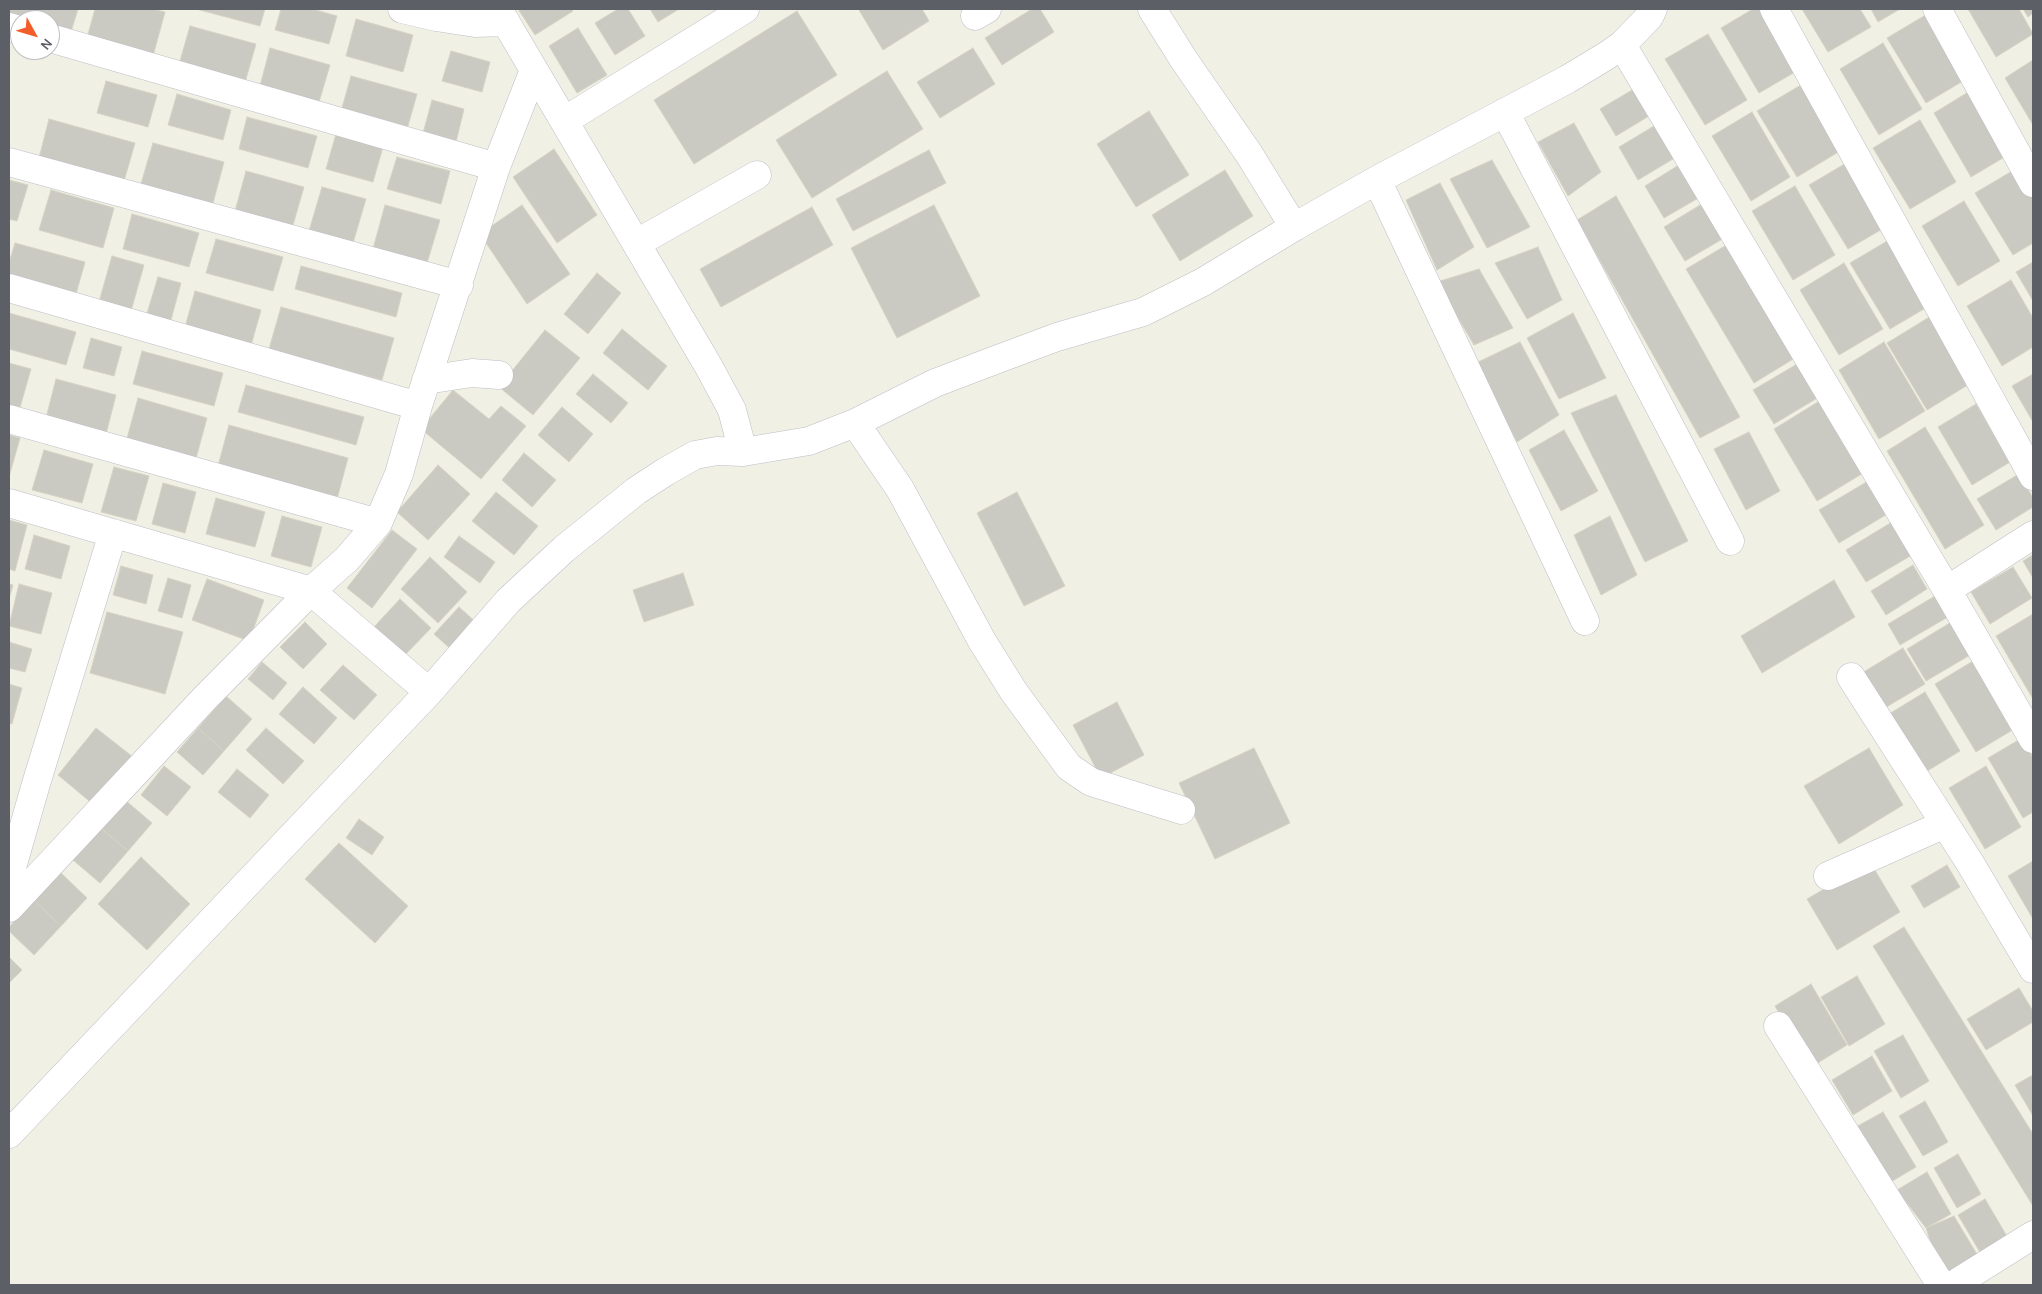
<!DOCTYPE html>
<html>
<head>
<meta charset="utf-8">
<style>
	body { margin:0 }
	#map { position:relative; width:2042px; height:1294px; overflow:hidden; background:#f0f0e5; font-family:Karla,sans-serif }
	canvas { display:block }
	.frame { position:absolute; inset:0; border:10px solid #5d5f67; pointer-events:none }
	.north { position:absolute; left:10px; top:10px; width:50px; height:50px; box-sizing:border-box; background:#fff; border:1px solid #bebfc2; border-radius:50%; rotate:129deg; font-size:14px; font-weight:700; line-height:20px; text-align:center; color:#5d5f67 }
	.north::after { content:''; display:block; margin:auto; width:18px; height:22px; background:#f25d29; clip-path:polygon(50% 0,100% 100%,50% 72%,0 100%) }
</style>
</head>
<body>
<div id="map">
<canvas width="2042" height="1294"></canvas>
<div class="frame"></div>
<div class="north">N</div>
</div>
<script>
const context = document.querySelector('canvas').getContext('2d');
context.lineJoin = 'round';
function fill(path, color) {
  context.fillStyle = color;
  context.fill(path, 'evenodd');
}
function shape(rows) {
  const path = new Path2D();
  for (const r of rows) {
    path.moveTo(r[0], r[1]);
    for (let i = 2; i < r.length; i += 2) path.lineTo(r[i], r[i + 1]);
  }
  return path;
}
function strokePath(path, color, width, dash) {
  context.strokeStyle = color;
  context.lineWidth = width;
  context.lineCap = dash ? 'butt' : 'round';
  context.setLineDash(dash || []);
  context.stroke(path);
}
const building = shape([
	[9,9,78,9,70,35,50,29,50,20,9,18,9,9],
	[95,9,152,9,165,12,153,56,87,38,95,9],
	[196,9,265,9,260,26,196,9],
	[281,9,312,9,337,16,329,44,275,30,281,9],
	[518,9,571,9,573,11,535,35,518,9],
	[618,9,628,9,645,36,615,55,595,23,618,9],
	[650,9,679,9,658,22,650,9],
	[861,9,922,9,929,21,883,50,859,10,861,9],
	[1032,9,1040,9,1054,32,1002,65,985,38,1032,9],
	[1753,9,1767,9,1802,68,1759,93,1721,28,1753,9],
	[1802,9,1860,9,1871,27,1828,52,1802,9],
	[1871,9,1900,9,1878,22,1871,9],
	[1968,9,2019,9,2033,34,1996,57,1968,9],
	[2023,9,2033,9,2033,13,2028,17,2023,9],
	[797,11,837,75,694,164,654,100,797,11],
	[1929,13,1968,78,1926,103,1887,38,1929,13],
	[356,19,413,35,403,72,346,56,356,19],
	[190,26,256,44,244,86,178,68,190,26],
	[578,28,607,75,577,93,549,46,578,28],
	[1708,34,1747,100,1705,125,1665,59,1708,34],
	[1883,43,1922,109,1879,135,1840,69,1883,43],
	[270,48,330,65,319,102,260,86,270,48],
	[973,48,995,84,940,118,917,82,973,48],
	[451,51,490,62,482,92,442,81,451,51],
	[2033,60,2033,125,2005,78,2033,60],
	[887,71,923,129,812,198,776,140,887,71],
	[351,76,417,94,406,133,340,115,351,76],
	[106,81,157,95,148,127,97,113,106,81],
	[1806,82,1845,148,1797,177,1757,111,1806,82],
	[1644,83,1659,110,1616,136,1600,109,1644,83],
	[1975,88,2013,152,1971,177,1934,113,1975,88],
	[177,94,231,110,223,140,168,125,177,94],
	[432,100,464,109,455,146,422,137,432,100],
	[1149,111,1189,175,1136,207,1097,144,1149,111],
	[1752,112,1790,177,1751,201,1712,136,1752,112],
	[247,117,317,136,308,168,239,149,247,117],
	[49,119,135,143,124,181,39,158,49,119],
	[1664,120,1683,153,1638,180,1619,147,1664,120],
	[1920,120,1956,182,1910,209,1873,148,1920,120],
	[1574,123,1601,172,1568,196,1538,142,1574,123],
	[336,134,383,147,373,182,326,169,336,134],
	[153,143,224,162,212,207,140,187,153,143],
	[554,149,597,215,557,243,513,177,554,149],
	[929,150,946,183,853,231,836,199,929,150],
	[397,157,450,171,441,204,387,189,397,157],
	[1853,159,1891,224,1848,249,1809,185,1853,159],
	[1492,160,1530,227,1487,248,1450,179,1492,160],
	[1687,160,1707,193,1664,218,1645,186,1687,160],
	[2019,167,2033,191,2033,243,2013,255,1975,193,2019,167],
	[1225,170,1253,216,1180,261,1152,215,1225,170],
	[246,171,304,187,291,232,234,215,246,171],
	[9,180,28,185,17,221,9,219,9,180],
	[1440,183,1474,247,1437,270,1406,200,1440,183],
	[1795,186,1835,255,1793,280,1752,211,1795,186],
	[322,187,366,199,353,243,309,231,322,187],
	[51,190,114,208,103,248,39,230,51,190],
	[1616,196,1740,417,1700,438,1577,220,1616,196],
	[1710,199,1731,234,1685,261,1664,227,1710,199],
	[1964,201,2000,261,1958,286,1922,226,1964,201],
	[385,205,440,220,427,263,373,249,385,205],
	[522,205,570,274,527,304,480,234,522,205],
	[934,205,980,296,897,338,851,248,934,205],
	[812,207,833,245,721,307,700,269,812,207],
	[132,214,199,233,189,267,123,249,132,214],
	[1894,237,1934,303,1890,329,1850,263,1894,237],
	[216,239,283,257,273,291,206,273,216,239],
	[1735,240,1803,353,1754,383,1686,269,1735,240],
	[15,243,85,262,74,301,9,283,9,263,15,243],
	[1538,247,1562,300,1527,319,1495,263,1538,247],
	[112,256,144,265,131,311,99,302,112,256],
	[2033,262,2033,301,2016,272,2033,262],
	[1844,263,1883,329,1839,355,1800,290,1844,263],
	[301,266,402,293,396,317,295,289,301,266],
	[1479,269,1513,328,1474,345,1437,282,1479,269],
	[597,273,621,293,588,334,564,314,597,273],
	[158,277,181,283,169,327,145,320,158,277],
	[2011,280,2033,318,2033,347,2002,366,1967,306,2011,280],
	[195,291,261,310,250,349,184,331,195,291],
	[281,307,394,338,382,380,269,349,281,307],
	[9,313,76,332,66,365,9,349,9,313],
	[1573,313,1606,378,1559,399,1527,338,1573,313],
	[1931,316,1971,383,1927,410,1887,343,1931,316],
	[622,329,667,366,648,390,603,353,622,329],
	[545,330,580,358,533,415,499,387,545,330],
	[91,338,122,347,114,376,83,368,91,338],
	[1520,342,1559,415,1517,442,1476,363,1520,342],
	[1884,342,1925,411,1879,439,1839,370,1884,342],
	[142,351,223,373,214,406,133,384,142,351],
	[1804,360,1824,394,1774,424,1753,390,1804,360],
	[9,363,31,369,19,411,9,409,9,363],
	[593,374,628,403,611,423,576,394,593,374],
	[2033,374,2033,422,2012,386,2033,374],
	[56,379,116,395,106,434,46,418,56,379],
	[246,385,364,417,356,445,238,412,246,385],
	[453,390,489,419,501,406,526,426,481,479,421,429,453,390],
	[1616,395,1688,541,1645,562,1571,413,1616,395],
	[1826,397,1870,469,1817,501,1774,429,1826,397],
	[138,398,207,418,195,462,126,442,138,398],
	[1976,404,2010,462,1972,485,1938,427,1976,404],
	[562,407,593,434,569,462,538,435,562,407],
	[229,425,348,458,337,499,218,466,229,425],
	[1925,427,1984,525,1945,549,1887,451,1925,427],
	[1564,430,1598,491,1561,511,1529,450,1564,430],
	[1749,432,1780,491,1746,510,1714,449,1749,432],
	[9,435,20,438,9,477,9,435],
	[44,450,93,464,82,503,32,490,44,450],
	[524,453,556,480,532,507,502,480,524,453],
	[438,465,470,494,428,540,397,512,438,465],
	[114,467,149,476,136,521,101,512,114,467],
	[2019,474,2033,498,2033,507,1996,530,1977,499,2019,474],
	[1870,480,1889,513,1839,543,1819,510,1870,480],
	[163,483,196,492,185,533,152,524,163,483],
	[496,492,538,526,514,555,472,521,496,492],
	[1017,492,1065,586,1024,606,977,513,1017,492],
	[216,498,265,512,255,547,206,534,216,498],
	[282,516,322,527,311,567,271,556,282,516],
	[1610,516,1637,575,1601,595,1574,535,1610,516],
	[9,520,27,525,15,571,9,569,9,520],
	[1892,522,1912,555,1866,582,1846,550,1892,522],
	[392,530,417,549,372,608,347,588,392,530],
	[34,535,70,546,61,579,25,569,34,535],
	[459,536,495,562,480,583,444,557,459,536],
	[2033,555,2033,578,2023,561,2033,555],
	[430,557,467,592,438,623,401,589,430,557],
	[1913,565,1927,589,1886,615,1871,591,1913,565],
	[121,566,153,575,146,604,113,595,121,566],
	[2013,567,2032,598,1990,624,1971,592,2013,567],
	[683,573,694,605,644,622,633,590,683,573],
	[168,578,191,585,182,618,158,611,168,578],
	[207,579,264,600,249,641,192,620,207,579],
	[1834,580,1855,617,1762,673,1741,636,1834,580],
	[9,584,13,585,9,599,9,584],
	[19,584,52,593,41,634,9,626,19,584],
	[1940,593,1953,614,1900,645,1888,624,1940,593],
	[400,599,431,628,403,657,373,628,400,599],
	[459,607,479,625,454,652,434,634,459,607],
	[107,612,183,632,165,694,90,673,107,612],
	[2033,614,2033,699,1996,636,2033,614],
	[1958,618,1977,651,1926,681,1907,649,1958,618],
	[305,622,327,644,303,669,280,647,305,622],
	[9,642,32,649,25,672,9,668,9,642],
	[1903,648,1925,684,1878,712,1857,676,1903,648],
	[1978,658,2019,726,1976,752,1935,684,1978,658],
	[262,662,287,683,273,700,248,679,262,662],
	[343,665,377,695,354,720,320,690,343,665],
	[9,684,22,688,12,724,9,723,9,684],
	[303,687,337,718,314,744,279,714,303,687],
	[1925,692,1960,751,1924,773,1889,714,1925,692],
	[226,696,252,719,224,751,198,728,226,696],
	[1117,702,1144,755,1101,778,1073,725,1117,702],
	[96,728,133,757,94,805,58,775,96,728],
	[198,728,224,751,203,775,177,752,198,728],
	[266,728,304,761,283,784,246,750,266,728],
	[2022,738,2033,758,2033,812,2023,818,1988,758,2022,738],
	[1254,748,1290,823,1215,859,1179,783,1254,748],
	[1869,748,1903,805,1839,844,1804,786,1869,748],
	[164,766,191,787,167,816,141,795,164,766],
	[1986,766,2021,827,1985,849,1949,788,1986,766],
	[237,769,269,795,250,818,218,792,237,769],
	[125,800,152,823,128,851,101,828,125,800],
	[359,819,384,837,372,855,346,838,359,819],
	[101,828,128,851,100,883,73,860,101,828],
	[339,843,408,906,375,943,305,879,339,843],
	[141,857,190,904,147,950,98,904,141,857],
	[2033,861,2033,919,2008,876,2033,861],
	[1870,862,1900,912,1837,950,1807,899,1870,862],
	[1947,865,1960,887,1924,908,1911,886,1947,865],
	[60,872,87,898,61,926,34,900,60,872],
	[34,900,61,926,34,955,9,931,9,927,34,900],
	[1904,927,2033,1134,2033,1206,1873,946,1904,927],
	[9,957,22,970,9,983,9,957],
	[1857,976,1885,1024,1849,1046,1821,997,1857,976],
	[1811,984,1847,1045,1811,1067,1775,1006,1811,984],
	[2019,988,2033,1011,2033,1022,1986,1050,1967,1019,2019,988],
	[1903,1035,1929,1081,1901,1098,1874,1051,1903,1035],
	[1872,1056,1892,1091,1853,1115,1832,1080,1872,1056],
	[2033,1075,2033,1116,2015,1085,2033,1075],
	[1925,1101,1948,1142,1923,1156,1899,1116,1925,1101],
	[1883,1112,1916,1167,1889,1183,1856,1127,1883,1112],
	[1958,1154,1981,1194,1957,1208,1934,1168,1958,1154],
	[1927,1172,1951,1214,1926,1228,1897,1190,1927,1172],
	[1985,1199,2008,1238,1981,1254,1958,1215,1985,1199],
	[1954,1216,1978,1256,1942,1277,1926,1228,1954,1216]
]);
fill(building, '#cbcac2');
strokePath(building, '#d5d3c3', 1);
const street = shape([
	[402,9,436,17,475,23,506,22],
	[1774,9,2033,476],
	[1937,9,2033,183],
	[975,16,987,9],
	[9,27,20,30],
	[50,38,496,167],
	[1622,45,1947,590,2033,739],
	[1505,112,1730,541],
	[564,121,745,9],
	[9,162,459,285],
	[1377,180,1585,621],
	[1294,227,1377,180,1568,79,1606,56,1622,45,1649,17,1653,9],
	[637,243,757,175],
	[9,288,418,406],
	[426,380,472,373,499,375],
	[9,419,378,523],
	[855,423,900,489,982,641,1014,692,1069,767,1091,782,1181,810],
	[743,452,809,441,855,423,935,383,998,359,1057,337,1143,312,1203,282,1294,227,1249,154,1184,60,1152,9],
	[9,503,311,591,429,692],
	[1947,590,2033,535],
	[1851,677,1970,863,2033,969],
	[1828,876,1945,824],
	[9,878,36,784,113,533],
	[9,908,205,698,311,591,347,559,378,523,399,474,418,406,496,167,534,70],
	[1778,1026,1941,1285],
	[9,1134,429,692,508,601,564,549,636,491,665,472,695,455,717,451,743,452,732,410,709,367,498,9],
	[1953,1285,2033,1235]
]);
strokePath(street, '#bdbec5', 29);
strokePath(street, '#fff', 28);
</script>
</body>
</html>
